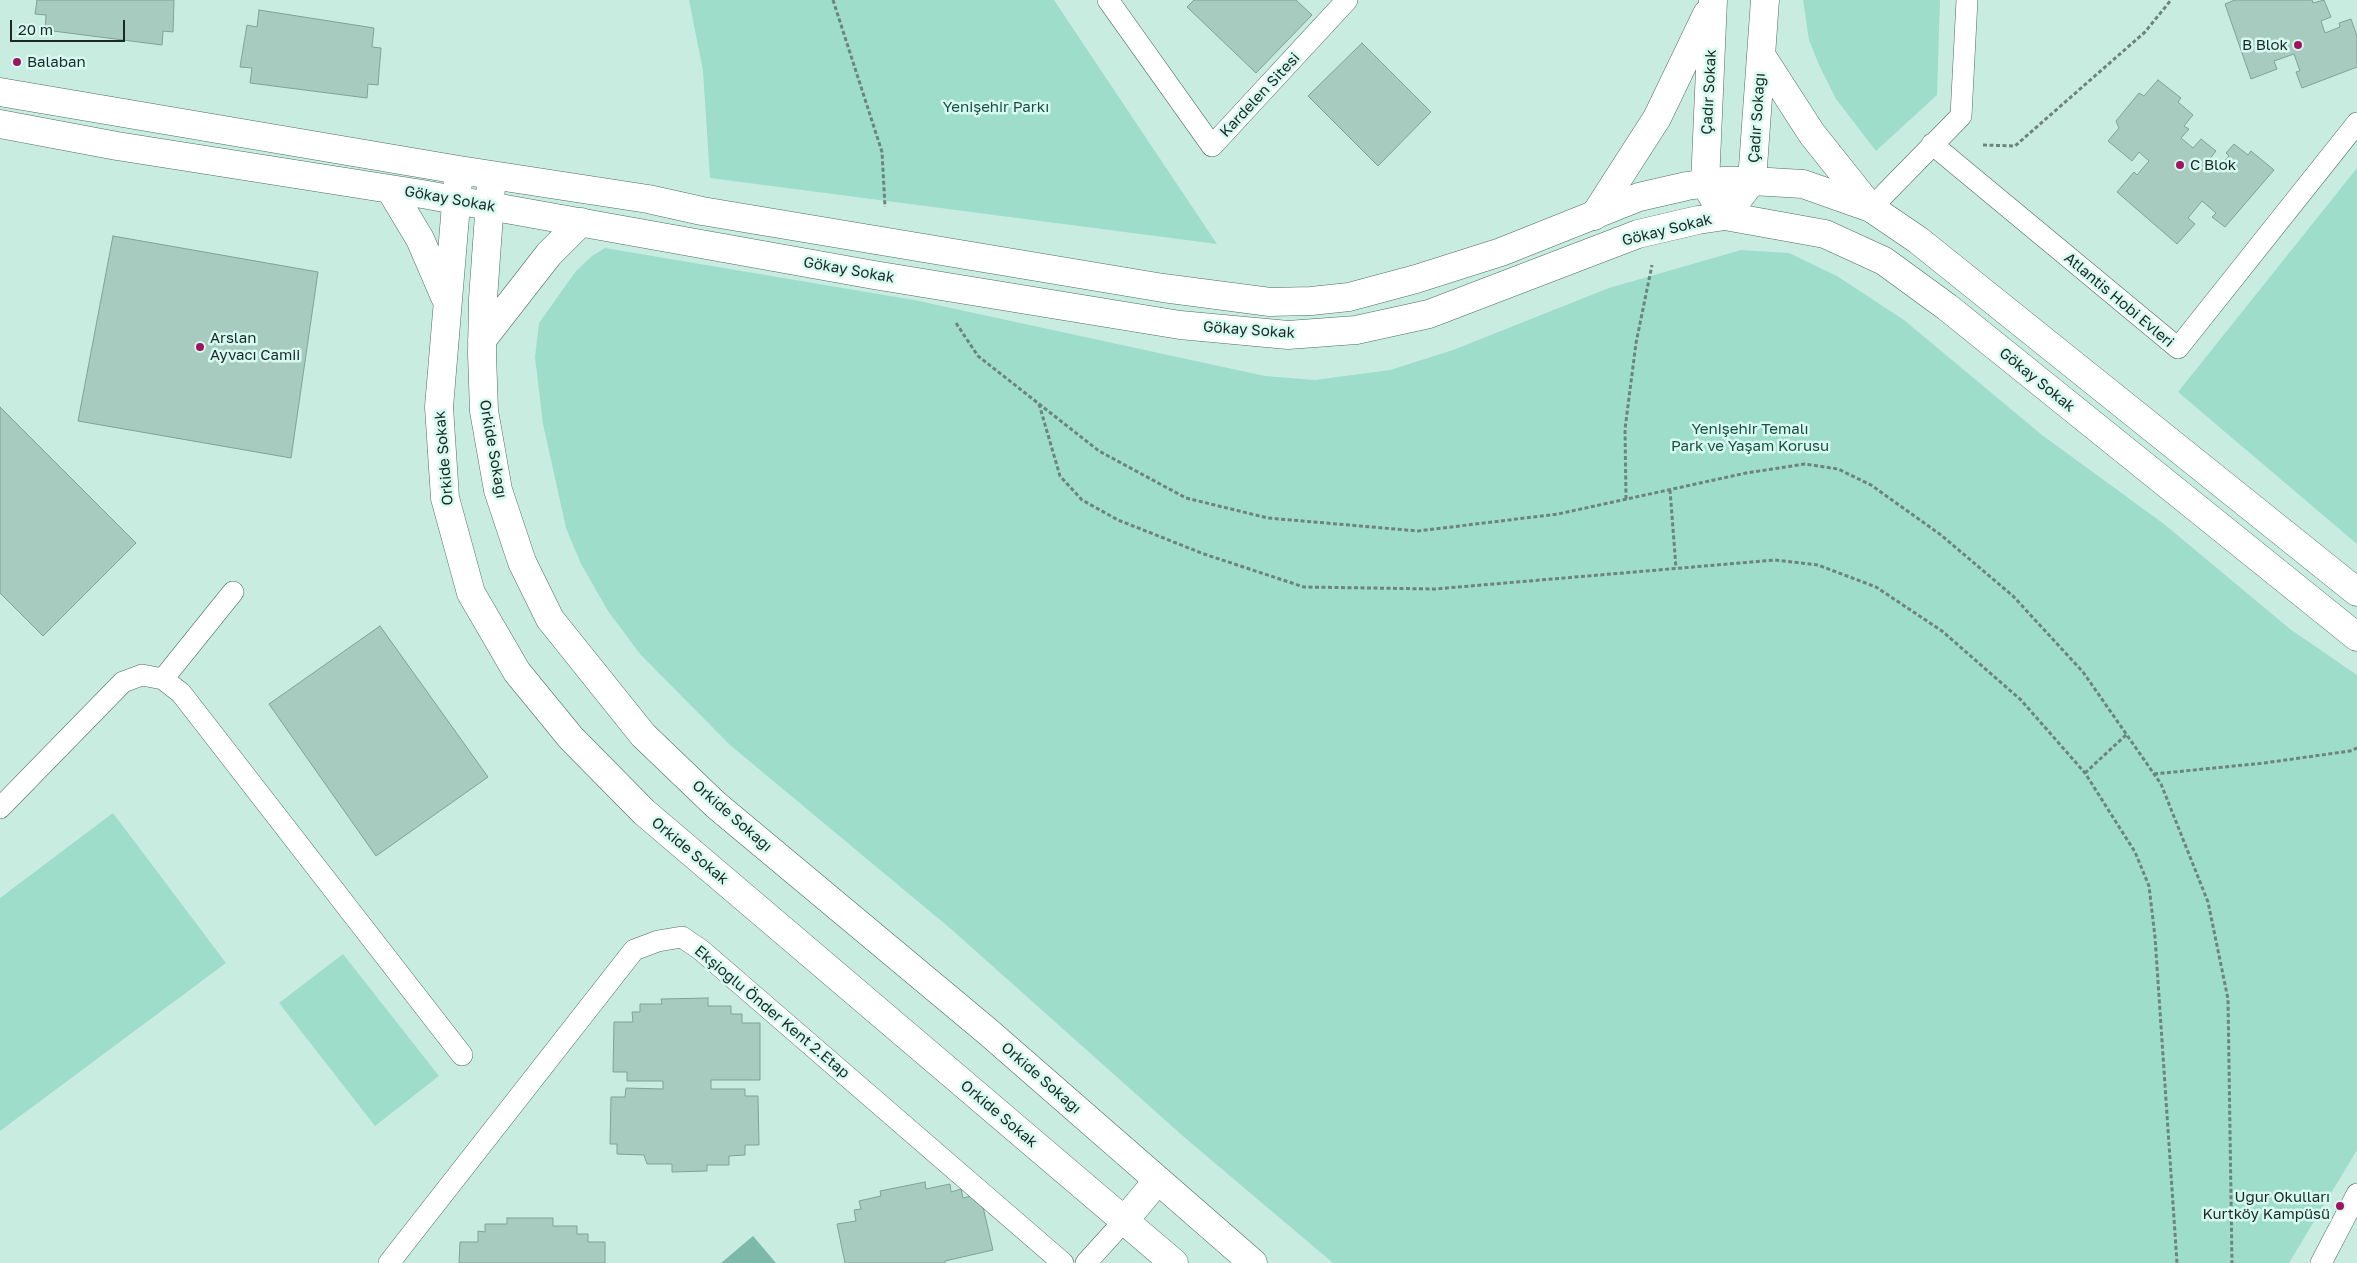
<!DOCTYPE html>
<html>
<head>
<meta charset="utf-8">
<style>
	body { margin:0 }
	#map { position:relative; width:2357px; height:1263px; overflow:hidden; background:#c9ece1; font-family:"Golos Text",sans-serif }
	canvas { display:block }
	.scale { position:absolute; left:10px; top:20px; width:115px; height:22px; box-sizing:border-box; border:2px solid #1b2925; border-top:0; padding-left:6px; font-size:15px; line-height:18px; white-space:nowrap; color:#1b2925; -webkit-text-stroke:4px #d6faef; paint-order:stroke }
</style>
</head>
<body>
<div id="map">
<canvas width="2357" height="1263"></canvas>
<div class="scale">20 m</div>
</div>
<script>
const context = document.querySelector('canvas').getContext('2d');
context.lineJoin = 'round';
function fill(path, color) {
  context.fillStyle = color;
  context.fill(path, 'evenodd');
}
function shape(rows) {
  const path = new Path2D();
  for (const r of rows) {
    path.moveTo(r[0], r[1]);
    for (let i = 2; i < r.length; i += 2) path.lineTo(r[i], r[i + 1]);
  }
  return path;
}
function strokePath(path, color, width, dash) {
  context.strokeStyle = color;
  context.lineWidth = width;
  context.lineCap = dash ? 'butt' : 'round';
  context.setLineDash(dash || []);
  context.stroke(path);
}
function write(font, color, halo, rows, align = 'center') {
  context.font = font + ' "Golos Text",sans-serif';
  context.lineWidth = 5;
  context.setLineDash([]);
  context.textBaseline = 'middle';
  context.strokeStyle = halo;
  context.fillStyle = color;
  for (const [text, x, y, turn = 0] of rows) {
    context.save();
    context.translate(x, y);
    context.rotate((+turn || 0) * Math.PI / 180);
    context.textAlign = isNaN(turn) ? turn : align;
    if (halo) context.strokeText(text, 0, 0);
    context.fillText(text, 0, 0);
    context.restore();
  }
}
fill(shape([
	[689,0,1054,0,1217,244,710,178,703,71],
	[1803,0,1940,0,1937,95,1876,151,1836,99,1819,65,1809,40],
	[2357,168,2357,544,2178,392],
	[605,248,914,300,1265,376,1315,380,1390,370,1453,350,1609,288,1741,250,1789,253,1837,276,1904,320,2042,435,2164,524,2290,629,2357,675,2357,1150,2289,1263,1333,1263,1184,1137,951,929,730,745,640,654,608,611,581,564,566,528,543,424,535,357,539,323,576,271,592,256],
	[113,813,226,963,0,1131,0,898],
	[343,954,439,1076,375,1126,279,1003]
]), '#9fddcb');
fill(shape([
	[753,1236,776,1263,721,1263]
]), '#7cb9a8');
const building = shape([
	[37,0,174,0,173,32,163,31,162,45,45,30,46,15,35,14,37,0],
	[1194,0,1296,0,1312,15,1256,73,1187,7,1194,0],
	[2235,0,2312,0,2313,3,2324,0,2331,17,2321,21,2325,33,2340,27,2339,23,2351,19,2357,36,2357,67,2302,88,2296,72,2300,71,2294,54,2274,61,2277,69,2251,79,2225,4,2235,0],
	[259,10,374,28,372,47,381,48,378,85,368,84,367,98,250,83,252,68,240,67,247,25,257,27,259,10],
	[1362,43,1431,112,1378,166,1308,96,1362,43],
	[2158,80,2181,98,2178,102,2193,115,2184,126,2189,129,2181,138,2193,148,2201,139,2216,151,2209,160,2218,168,2229,156,2226,153,2234,144,2248,155,2251,151,2274,170,2225,227,2212,217,2216,213,2202,201,2188,218,2195,224,2177,244,2117,192,2134,172,2137,175,2149,161,2139,152,2132,161,2108,141,2119,128,2116,121,2139,93,2144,96,2158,80],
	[113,236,318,272,291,458,78,421,113,236],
	[0,407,136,543,43,636,0,593,0,407],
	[380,626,488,777,376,856,269,704,380,626],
	[708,998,708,1006,731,1006,731,1014,742,1014,742,1023,760,1023,760,1080,711,1080,711,1089,745,1089,745,1096,758,1096,759,1145,745,1145,745,1155,729,1156,729,1165,707,1165,707,1171,672,1172,672,1164,647,1164,644,1155,617,1154,617,1144,610,1144,611,1097,625,1097,626,1088,663,1089,663,1081,627,1081,627,1072,613,1072,614,1022,633,1022,632,1012,640,1012,640,1004,662,1004,661,999,708,998],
	[925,1182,926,1189,950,1184,951,1192,961,1189,963,1198,980,1194,993,1250,945,1261,945,1263,845,1263,837,1224,856,1221,854,1210,861,1209,859,1201,881,1196,880,1191,925,1182],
	[507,1218,553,1218,553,1226,577,1226,577,1234,588,1234,588,1242,605,1242,605,1263,459,1263,460,1242,478,1242,478,1231,485,1232,485,1224,507,1224,507,1218]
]);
fill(building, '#a8cbc0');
strokePath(building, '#80a197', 1);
const service = shape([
	[1108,0,1212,146,1347,0],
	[1932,144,2178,348,2357,123],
	[1871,208,1961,116,1967,0],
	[163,679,233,592],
	[0,808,123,682,142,675,163,679,181,693,462,1055],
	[389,1263,634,950,658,941,682,937,701,950,1063,1263],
	[1086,1263,1124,1221],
	[2321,1263,2357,1194]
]);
const minor = shape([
	[0,92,459,170,648,199,702,211,1163,288,1270,302,1311,301,1349,297,1416,279,1501,252,1639,197,1687,186,1722,181,1752,181,1803,184,1871,208,1918,240,2357,592],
	[0,124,117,146,422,194,874,275,1180,325,1288,335,1356,330,1429,314,1638,234,1698,220,1725,216,1825,234,1884,261,1947,307,2357,637],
	[458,181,439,407,445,498,471,593,517,672,571,738,644,812,1174,1263],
	[491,187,483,299,482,354,484,411,498,490,522,562,550,619,643,735,716,805,987,1031,1253,1263],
	[390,189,420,239,445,297],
	[482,340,549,254,581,222],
	[1124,1221,1158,1180]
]);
const tertiary = shape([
	[1713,0,1705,184,1725,216,1752,181,1765,0],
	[1761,55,1812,134,1871,208],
	[1594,216,1657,118,1707,14]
]);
strokePath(service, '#4c6c63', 22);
strokePath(minor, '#4c6c63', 29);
strokePath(tertiary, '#4c6c63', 29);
strokePath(shape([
	[833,0,882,152,885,207],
	[1983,145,2015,146,2145,32,2171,0],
	[956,323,978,356,1099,451,1186,498,1268,518,1418,531,1558,514,1746,473,1805,464,1838,469,1871,485,1941,535,2013,596,2083,672,2161,784,2208,902,2228,999,2232,1263],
	[1039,404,1060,476,1082,500,1118,520,1204,554,1304,587,1435,589,1775,560,1818,565,1876,587,1942,631,2021,700,2085,773,2135,852,2149,886,2155,937,2177,1263],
	[1670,490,1676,568],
	[1626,499,1625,429,1636,343,1652,265],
	[2085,773,2127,734],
	[2154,774,2264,763,2350,751,2357,748]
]), '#6d847d', 3, [4, 2.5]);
strokePath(service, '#fff', 21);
strokePath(minor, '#fff', 28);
strokePath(tertiary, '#fff', 28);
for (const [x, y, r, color] of [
	[2298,45,5,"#9f135f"],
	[17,62,5,"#9f135f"],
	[2180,165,5,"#9f135f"],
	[200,347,5,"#9f135f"],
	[2340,1206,5,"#9f135f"]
]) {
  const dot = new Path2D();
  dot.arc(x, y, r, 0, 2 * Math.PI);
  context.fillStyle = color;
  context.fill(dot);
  strokePath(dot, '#d6faef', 2);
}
write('15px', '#1b2925', '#d6faef', [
	["B Blok",2288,45,"right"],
	["Balaban",27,62],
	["C Blok",2190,165],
	["Arslan",210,338],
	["Ayvacı Camii",210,355],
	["Uğur Okulları",2330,1197,"right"],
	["Kurtköy Kampüsü",2330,1214,"right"]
], 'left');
write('15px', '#1b2925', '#d6faef', [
	["Çadır Sokak",1709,92,-87],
	["Kardelen Sitesi",1260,95,-47],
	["Çadır Sokağı",1757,118,-86],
	["Gökay Sokak",450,199,10],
	["Gökay Sokak",1667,230,-14],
	["Gökay Sokak",849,270,10],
	["Atlantis Hobi Evleri",2119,300,40],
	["Gökay Sokak",1249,330,4],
	["Gökay Sokak",2037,380,39],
	["Orkide Sokağı",493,449,80],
	["Orkide Sokak",444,458,-95],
	["Orkide Sokağı",732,816,41],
	["Orkide Sokak",690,851,40],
	["Ekşioğlu Önder Kent 2.Etap",772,1012,40],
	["Orkide Sokağı",1041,1078,41],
	["Orkide Sokak",999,1114,40]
]);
write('15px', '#1a4e42', '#d6faef', [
	["Yenişehir Parkı",996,107],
	["Yenişehir Temalı",1750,429],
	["Park ve Yaşam Korusu",1750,446]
]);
</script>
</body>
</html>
